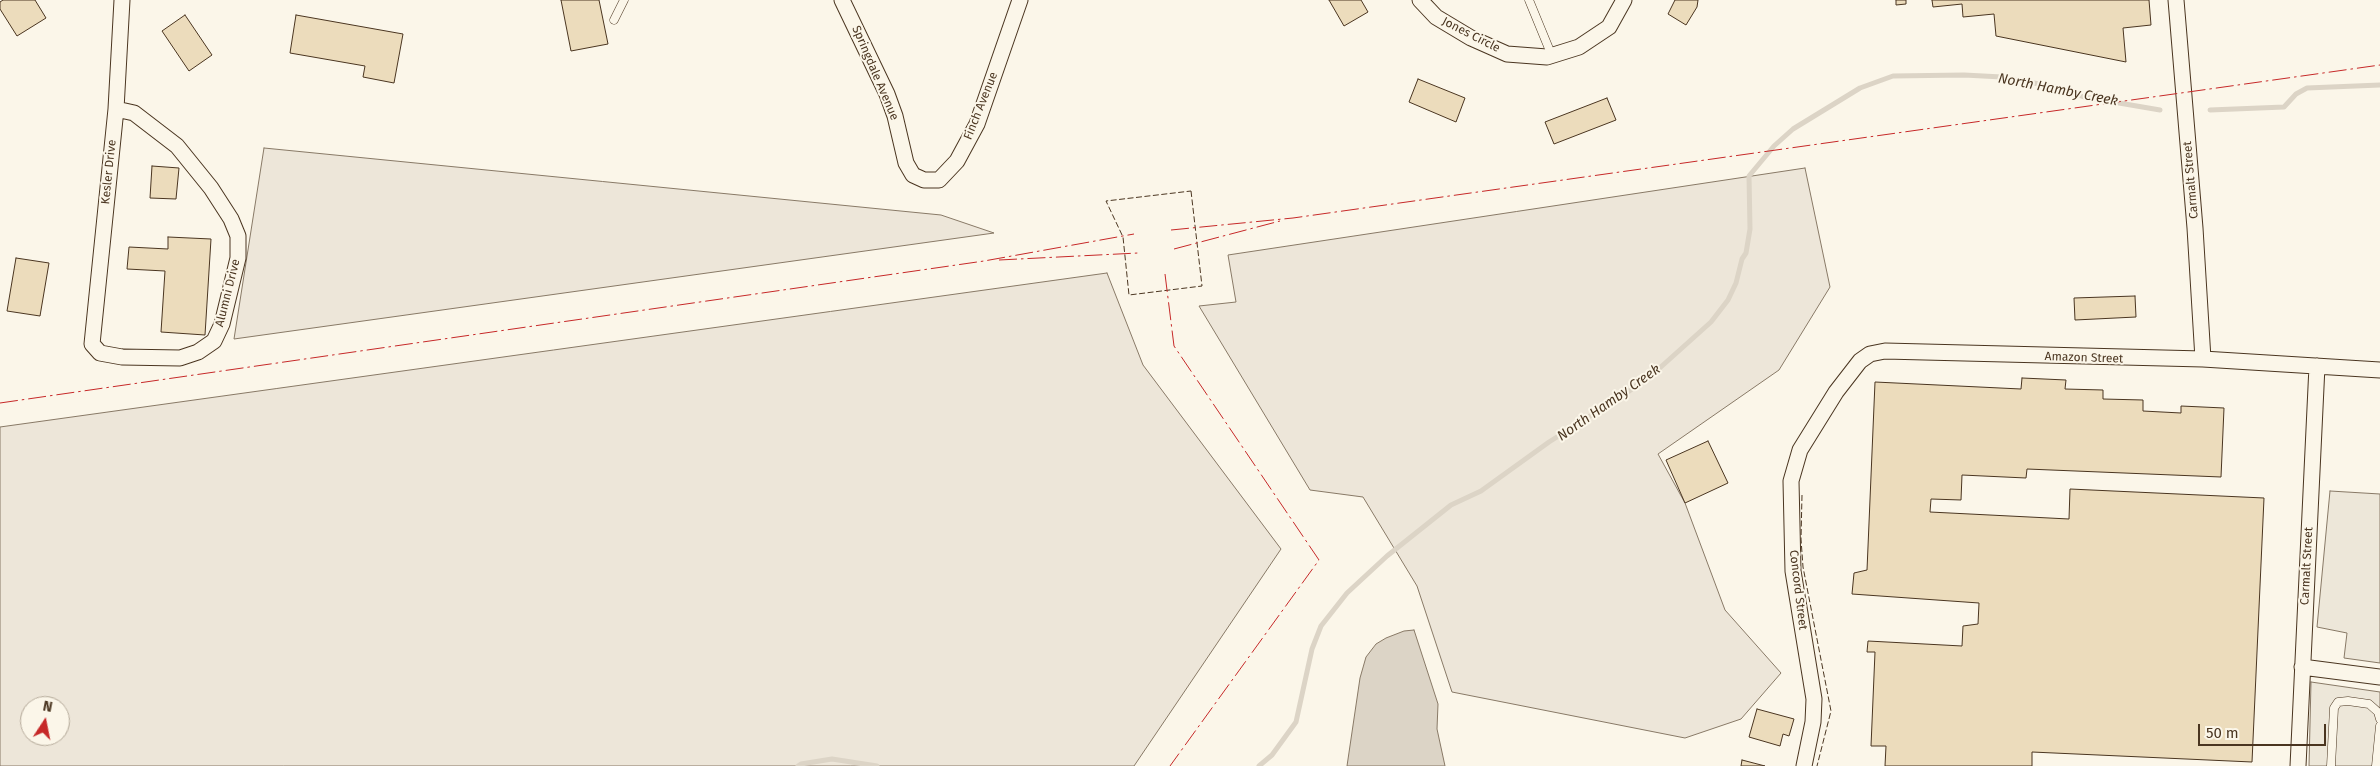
<!DOCTYPE html>
<html>
<head>
<meta charset="utf-8">
<style>
	body { margin:0 }
	#map { position:relative; width:2380px; height:766px; overflow:hidden; background:#fbf6e9; font-family:"Fira Sans",sans-serif }
	canvas { display:block }
	.north { position:absolute; left:20px; top:696px; width:50px; height:50px; box-sizing:border-box; background:#fbf6e9; border:1px solid #b4a999; border-radius:50%; rotate:11deg; font-size:14px; font-weight:700; line-height:20px; text-align:center; color:#4a3520 }
	.north::after { content:''; display:block; margin:auto; width:18px; height:22px; background:#c62828; clip-path:polygon(50% 0,100% 100%,50% 72%,0 100%) }
	.scale { position:absolute; left:2198px; top:724px; width:128px; height:22px; box-sizing:border-box; border:2px solid #4a3520; border-top:0; padding-left:6px; font-size:15px; line-height:18px; white-space:nowrap; color:#4a3520; -webkit-text-stroke:4px #fbf6e9; paint-order:stroke }
</style>
</head>
<body>
<div id="map">
<canvas width="2380" height="766"></canvas>
<div class="north">N</div>
<div class="scale">50 m</div>
</div>
<script>
const context = document.querySelector('canvas').getContext('2d');
context.lineJoin = 'round';
function fill(path, color) {
  context.fillStyle = color;
  context.fill(path, 'evenodd');
}
function shape(rows) {
  const path = new Path2D();
  for (const r of rows) {
    path.moveTo(r[0], r[1]);
    for (let i = 2; i < r.length; i += 2) path.lineTo(r[i], r[i + 1]);
  }
  return path;
}
function strokePath(path, color, width, dash) {
  context.strokeStyle = color;
  context.lineWidth = width;
  context.lineCap = dash ? 'butt' : 'round';
  context.setLineDash(dash || []);
  context.stroke(path);
}
function write(font, color, halo, rows, align = 'center') {
  context.font = font + ' "Fira Sans",sans-serif';
  context.lineWidth = 4;
  context.setLineDash([]);
  context.textBaseline = 'middle';
  context.strokeStyle = halo;
  context.fillStyle = color;
  for (const [text, x, y, turn = 0] of rows) {
    context.save();
    context.translate(x, y);
    context.rotate((+turn || 0) * Math.PI / 180);
    context.textAlign = isNaN(turn) ? turn : align;
    if (halo) context.strokeText(text, 0, 0);
    context.fillText(text, 0, 0);
    context.restore();
  }
}
const green = shape([
	[264,148,941,215,994,233,234,339,264,148],
	[1805,168,1830,287,1779,370,1658,454,1685,503,1725,610,1781,673,1741,719,1685,738,1452,692,1417,586,1363,497,1310,490,1199,306,1236,302,1228,255,1805,168],
	[1107,273,1143,365,1281,549,1134,766,0,766,0,427,1107,273],
	[30,706,60,706,60,736,30,736,30,706]
]);
fill(green, '#ede6d9');
strokePath(green, '#887966', 1);
const parking = shape([
	[2330,491,2380,494,2380,663,2344,658,2347,633,2317,627,2330,491],
	[2311,682,2380,692,2380,766,2309,766,2311,682]
]);
fill(parking, '#ede7d9');
strokePath(parking, '#887966', 1);
const water = shape([
	[1414,630,1438,704,1437,729,1445,766,1347,766,1360,678,1366,657,1376,644,1386,638,1404,631,1414,630]
]);
fill(water, '#dcd4c6');
strokePath(water, '#887966', 1);
strokePath(shape([
	[2210,110,2284,107,2296,94,2307,88,2380,85],
	[798,766,801,764,832,759,877,766],
	[1259,766,1272,755,1296,722,1312,649,1321,626,1347,593,1387,556,1451,505,1481,491,1549,442,1625,394,1653,374,1711,322,1728,300,1736,283,1742,259,1746,253,1750,229,1749,176,1774,146,1793,129,1860,88,1893,76,1964,75,2002,77,2055,87,2084,97,2160,110]
]), '#dcd4c6', 5);
const building = shape([
	[3,0,35,0,46,18,17,36,0,9,0,2,3,0],
	[561,0,599,0,608,44,571,51,561,0],
	[1329,0,1361,0,1368,12,1344,26,1329,0],
	[1675,0,1698,0,1697,7,1686,25,1668,14,1675,0],
	[1896,0,1906,0,1906,4,1896,5,1896,0],
	[1932,0,2149,0,2151,25,2123,28,2126,62,1996,36,1994,14,1963,17,1962,4,1933,7,1932,0],
	[185,15,212,55,189,71,162,31,185,15],
	[296,15,403,34,394,83,363,77,365,66,290,53,296,15],
	[1418,79,1465,98,1456,122,1409,102,1418,79],
	[1607,98,1616,120,1554,144,1545,122,1607,98],
	[152,166,179,168,176,199,150,198,152,166],
	[168,237,211,239,205,335,161,332,165,271,127,269,129,247,168,249,168,237],
	[16,258,49,263,40,316,7,311,16,258],
	[2135,296,2136,317,2075,320,2074,298,2135,296],
	[2022,378,2066,380,2065,389,2103,390,2103,399,2143,400,2143,411,2181,413,2181,406,2224,408,2221,477,2027,469,2026,478,1962,475,1961,500,1931,499,1930,512,2069,519,2070,489,2264,498,2252,762,2032,752,2032,766,1885,766,1886,746,1871,746,1875,652,1867,652,1868,641,1962,646,1963,626,1978,624,1979,603,1852,594,1854,573,1867,570,1875,382,2021,389,2022,378],
	[1708,441,1728,483,1685,503,1666,460,1708,441],
	[1757,709,1794,719,1789,736,1783,734,1780,746,1749,737,1757,709],
	[1742,760,1765,766,1741,766,1742,760]
]);
fill(building, '#ecdcbc');
strokePath(building, '#4a3520', 1);
const lane = shape([
	[1529,0,1552,56],
	[614,20,624,0],
	[2331,766,2334,708,2338,702,2348,701,2369,704,2378,712,2380,719],
	[2376,766,2380,726]
]);
const street = shape([
	[842,0,887,94,895,116,906,163,913,175,924,180,939,180,957,161,977,124,1020,0],
	[1420,0,1436,17,1471,38,1507,54,1547,57,1579,47,1609,27,1624,0],
	[2176,0,2195,228,2203,359],
	[116,109,134,113,177,146,211,188,231,219,238,236,238,258,222,324,214,341,198,352,180,358,122,357,100,353,92,344,116,109,122,0],
	[2302,667,2380,677],
	[1804,766,1813,722,1814,699,1793,571,1791,481,1800,450,1836,392,1860,361,1870,354,1885,351,2203,359,2380,370],
	[2298,766,2317,366]
]);
strokePath(lane, '#4a3520', 9);
strokePath(street, '#4a3520', 17);
strokePath(lane, '#fbf6e9', 8);
strokePath(street, '#fbf6e9', 15);
strokePath(shape([
	[1191,191,1202,286,1129,295,1123,237,1106,201,1191,191],
	[1802,495,1801,539,1803,567,1831,711,1817,766]
]), '#4a3520', 1, [6, 2.5]);
strokePath(shape([
	[1171,230,1293,218,2380,65],
	[1174,249,1280,221],
	[999,260,1138,253],
	[1165,274,1174,346,1319,560,1170,766],
	[0,403,984,261,1134,234]
]), '#c62828', 1, [18, 4, 2.5, 4]);
write('12px', '#4a3520', '#fbf6e9', [
	["Jones Circle",1471,35,27],
	["Springdale Avenue",875,73,67],
	["Finch Avenue",981,106,-68],
	["Kesler Drive",109,172,-84],
	["Carmalt Street",2191,180,-95],
	["Alumni Drive",228,293,-76],
	["Amazon Street",2084,358,2],
	["Carmalt Street",2307,566,-87],
	["Concord Street",1798,590,83]
]);
write('italic 14px', '#4a3520', '#fbf6e9', [
	["North Hamby Creek",2058,90,11],
	["North Hamby Creek",1609,403,-35]
]);
</script>
</body>
</html>
